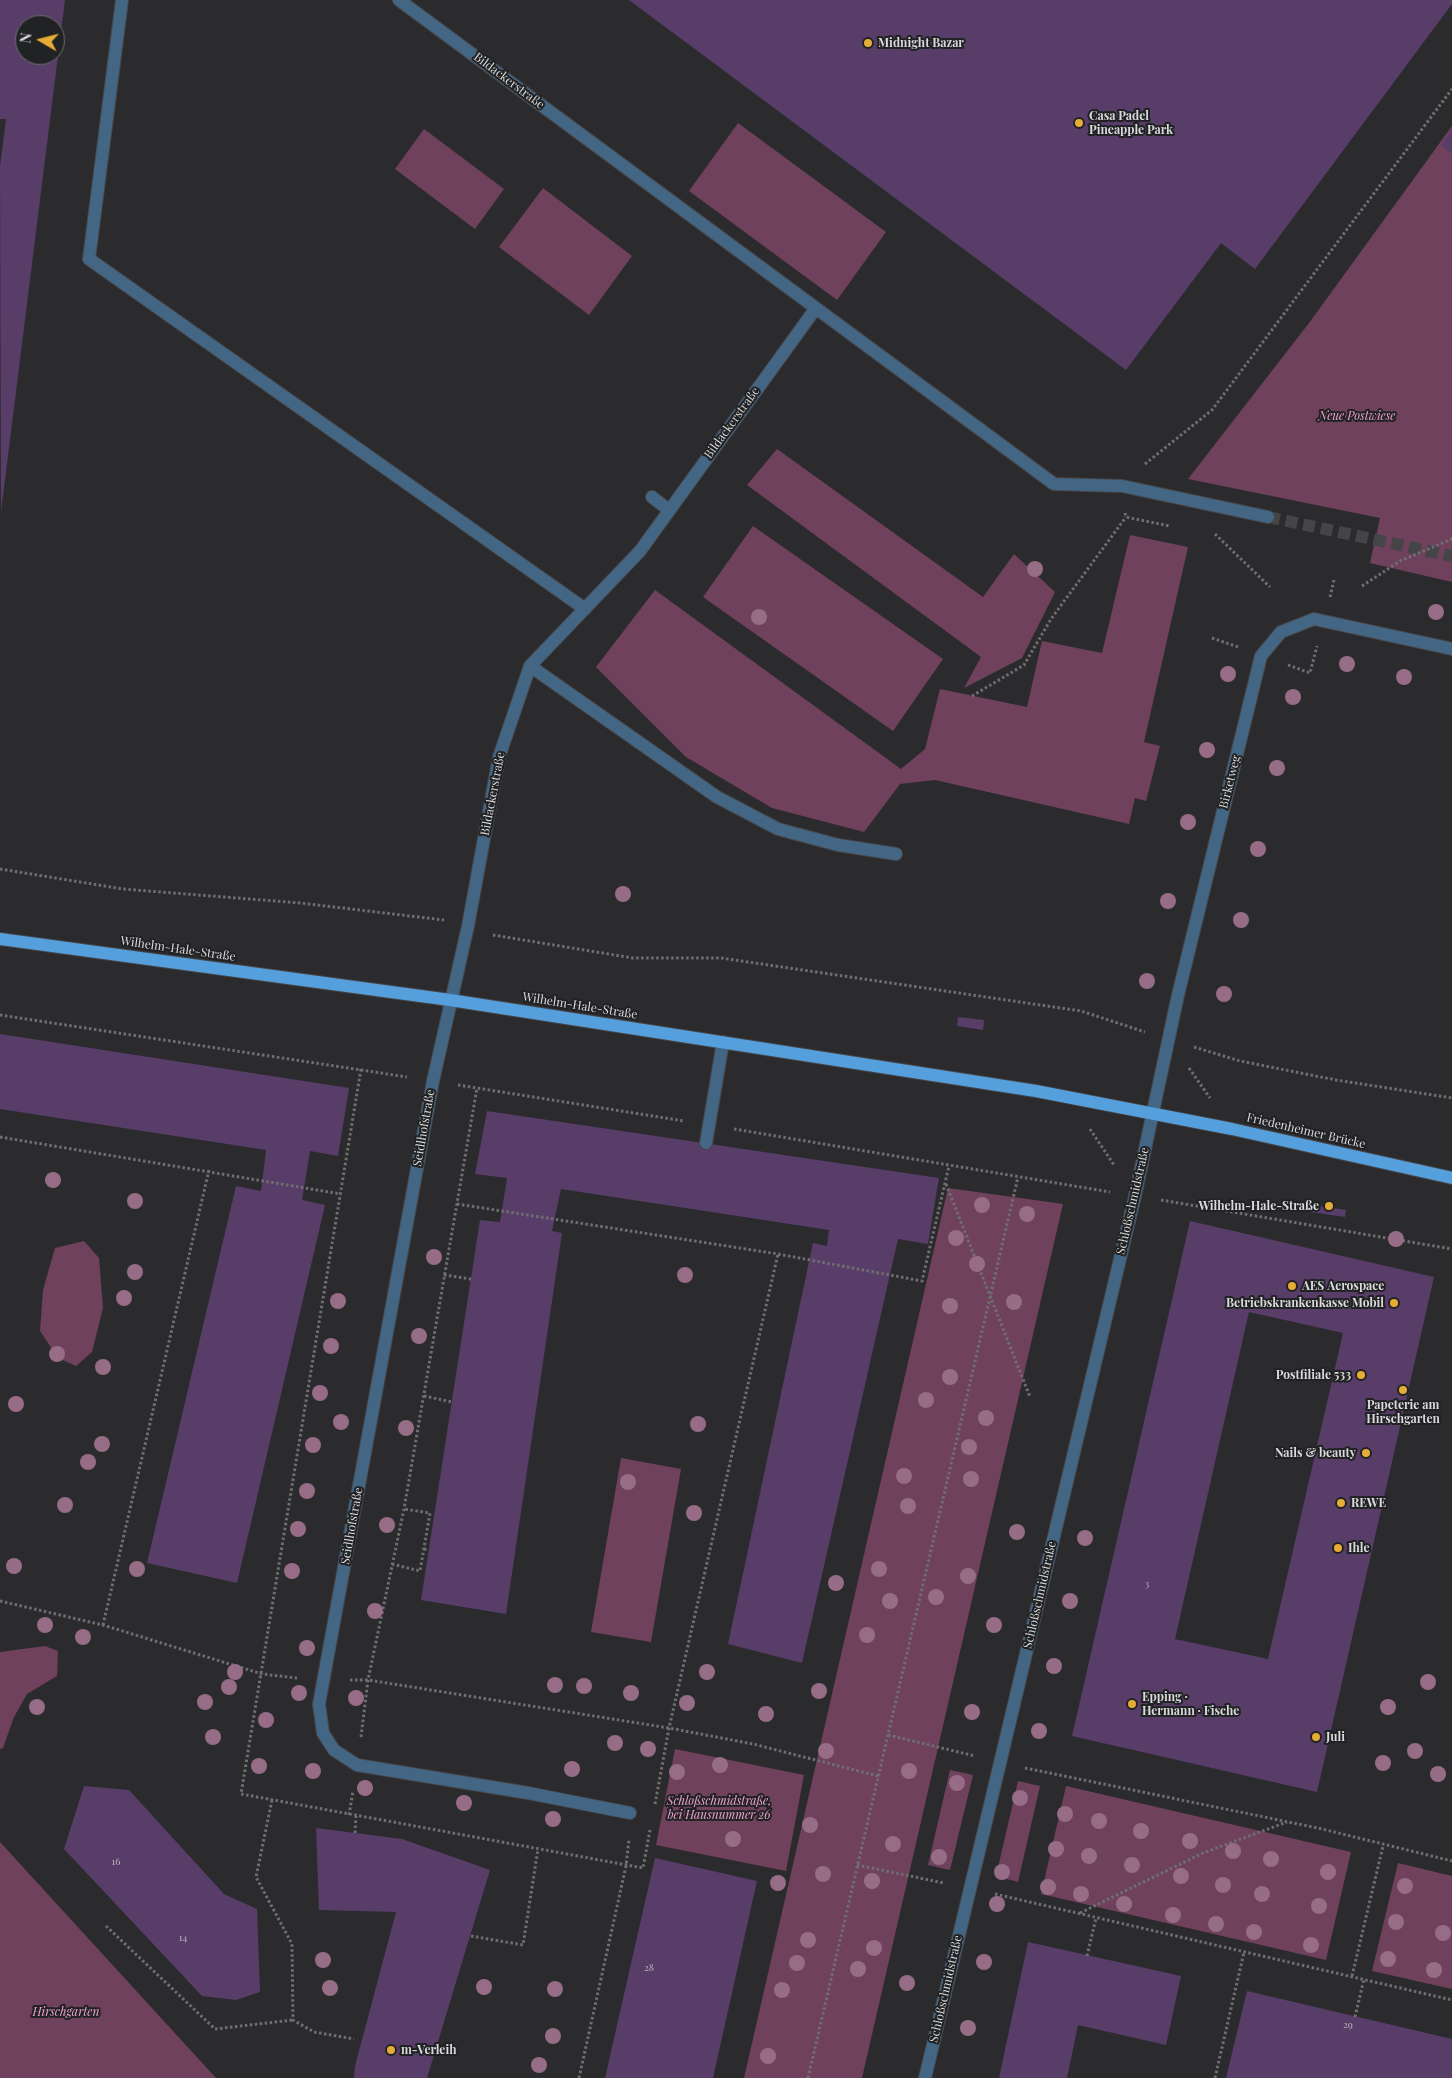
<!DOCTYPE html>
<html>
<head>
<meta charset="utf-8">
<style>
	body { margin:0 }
	#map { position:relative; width:1452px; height:2078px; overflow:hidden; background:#2b2b2e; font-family:"Playfair Display",serif }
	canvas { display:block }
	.north { position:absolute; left:15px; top:15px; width:50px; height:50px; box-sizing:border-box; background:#212224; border:1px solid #6b6c6e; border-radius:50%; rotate:278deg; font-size:14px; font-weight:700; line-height:20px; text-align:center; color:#dadadc }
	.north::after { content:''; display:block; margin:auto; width:18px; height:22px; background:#e5ad35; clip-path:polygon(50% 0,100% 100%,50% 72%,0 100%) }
</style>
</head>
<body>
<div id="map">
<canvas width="1452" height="2078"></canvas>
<div class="north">N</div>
</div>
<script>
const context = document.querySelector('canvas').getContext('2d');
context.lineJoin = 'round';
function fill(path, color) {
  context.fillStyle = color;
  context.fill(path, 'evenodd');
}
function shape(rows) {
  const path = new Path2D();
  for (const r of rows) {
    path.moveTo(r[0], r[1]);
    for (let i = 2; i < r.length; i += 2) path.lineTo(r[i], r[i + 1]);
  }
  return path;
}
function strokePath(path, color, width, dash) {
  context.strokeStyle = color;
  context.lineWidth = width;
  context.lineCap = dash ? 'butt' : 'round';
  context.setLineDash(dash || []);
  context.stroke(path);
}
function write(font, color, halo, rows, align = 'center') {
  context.font = font + ' "Playfair Display",serif';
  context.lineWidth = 4;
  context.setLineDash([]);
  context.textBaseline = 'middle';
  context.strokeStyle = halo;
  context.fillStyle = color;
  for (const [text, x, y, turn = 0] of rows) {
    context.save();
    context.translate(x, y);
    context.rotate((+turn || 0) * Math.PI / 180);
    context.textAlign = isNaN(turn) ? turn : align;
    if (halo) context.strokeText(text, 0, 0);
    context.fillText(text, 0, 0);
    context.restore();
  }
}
fill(shape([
	[738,123,886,232,837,300,689,191],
	[1452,126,1452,582,1370,563,1380,518,1188,479,1309,323],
	[424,129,504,189,475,229,395,169],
	[543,188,632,256,589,315,499,247],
	[777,449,983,597,1014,554,1055,592,1022,658,964,688,981,657,747,485],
	[753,526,943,659,893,731,703,597],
	[1130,535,1188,547,1144,742,1160,746,1146,801,1135,798,1129,824,935,780,900,784,864,832,772,808,686,757,596,667,655,590,901,769,925,749,940,689,1027,707,1042,641,1102,653],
	[948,1188,1063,1204,862,2078,744,2078],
	[84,1241,99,1258,103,1308,92,1352,76,1366,58,1358,40,1331,43,1290,55,1248],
	[621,1458,681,1469,651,1642,591,1632],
	[45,1646,58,1651,57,1676,27,1694,14,1717,3,1748,0,1749,0,1652],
	[675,1749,804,1775,786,1871,656,1845],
	[950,1770,973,1775,950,1870,928,1865],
	[1018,1781,1040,1786,1018,1882,996,1876],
	[1066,1786,1351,1852,1326,1960,1041,1894],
	[0,1842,216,2078,0,2078],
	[1398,1863,1452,1876,1452,1989,1372,1971]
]), '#6f415c');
fill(shape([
	[0,0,65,0,1,512,0,166,6,119,0,119],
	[25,25,55,25,55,55,25,55],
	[629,0,1452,0,1452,4,1255,269,1221,243,1126,370],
	[1452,130,1452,154,1441,145],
	[958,1017,984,1020,983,1030,957,1026],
	[0,1034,349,1088,338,1156,310,1151,302,1200,325,1205,237,1583,147,1563,236,1186,261,1191,266,1150,0,1109],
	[487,1111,939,1178,928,1244,898,1239,802,1663,728,1644,813,1243,827,1246,829,1230,561,1189,552,1231,562,1233,506,1614,421,1600,480,1220,500,1222,507,1178,475,1174],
	[1312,1205,1346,1210,1345,1217,1311,1212],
	[1190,1221,1434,1277,1317,1792,1072,1736],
	[1249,1312,1343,1333,1268,1659,1175,1639],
	[84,1786,129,1790,224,1894,257,1909,260,1992,236,2000,202,1996,64,1849],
	[316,1828,402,1839,490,1870,427,2078,354,2078,355,2066,396,1912,319,1910],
	[655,1858,757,1881,713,2078,605,2078],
	[1028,1942,1181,1976,1166,2045,1078,2025,1067,2078,999,2078],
	[1247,1991,1452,2039,1452,2078,1226,2078]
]), '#583d69');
strokePath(shape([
	[1268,517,1452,556]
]), '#454548', 12, [12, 6]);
const minor = shape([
	[122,0,89,259,585,609],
	[399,0,1054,484,1122,486,1268,517],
	[652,497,669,510],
	[530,666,717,797,778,829,838,845,896,854],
	[706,1143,723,1042],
	[630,1813,528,1793,357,1765,334,1750,323,1733,319,1704,433,1081,468,926,499,757,530,666,640,551,816,308],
	[925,2078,1135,1196,1178,995,1261,656,1281,632,1314,619,1452,649]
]);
const major = shape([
	[0,939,450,1000,1036,1091,1232,1129,1452,1178]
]);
strokePath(minor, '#47474a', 14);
strokePath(major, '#47474a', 14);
strokePath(shape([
	[1145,464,1212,410,1452,89],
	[1125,513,1126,517,1170,526],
	[1215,534,1270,587],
	[1362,586,1400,561,1452,539],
	[1330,597,1334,580],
	[1212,638,1238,647],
	[1288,665,1310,673,1317,646],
	[972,696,1024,665,1051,619,1126,517],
	[0,869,123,889,300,903,444,920],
	[493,935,633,958,721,958,1081,1011,1145,1032],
	[0,1015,407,1077],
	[1194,1047,1240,1061,1336,1080,1452,1098],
	[1189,1068,1210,1098],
	[361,1069,241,1794,643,1868,650,1830],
	[458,1085,684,1121],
	[734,1129,1110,1192],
	[1090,1129,1114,1165],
	[0,1137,341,1194],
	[946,1184,1030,1397],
	[1161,1200,1452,1249],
	[457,1204,778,1254,922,1281,949,1166],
	[444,1275,471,1279],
	[424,1396,452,1402],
	[424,1549,429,1550],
	[392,1564,420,1571,430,1513,404,1509],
	[0,1601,103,1625,262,1674,297,1678],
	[103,1625,209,1170],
	[350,1680,368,1680,669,1728,753,1744,878,1776],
	[888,1735,975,1756],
	[361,1737,368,1680,404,1509,477,1088],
	[1025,1768,1318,1828,1452,1861],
	[272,1800,256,1877,292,1944,293,2020,314,2032,354,2039],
	[655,1804,669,1728,778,1254],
	[349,1815,353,1791],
	[355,1833,356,1816],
	[857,1865,944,1883],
	[995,1894,1452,2000],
	[1080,1913,1203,1853,1287,1822],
	[106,1926,215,2029,293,2020],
	[471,1936,523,1945,538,1849],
	[1087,1956,1096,1918],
	[1352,1976,1383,1846],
	[1355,2017,1364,1979],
	[579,2078,626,1866,629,1839],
	[808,2078,1018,1177],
	[1215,2078,1244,1952]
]), '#6f6f71', 3, [2.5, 2.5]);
strokePath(minor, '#446685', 12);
strokePath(major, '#569fdd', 12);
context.fillStyle = '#976c87';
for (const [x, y] of [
	[1035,569],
	[1436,612],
	[759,617],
	[1347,664],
	[1228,674],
	[1404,677],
	[1293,697],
	[1207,750],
	[1277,768],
	[1188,822],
	[1258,849],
	[623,894],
	[1168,901],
	[1241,920],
	[1147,981],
	[1224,994],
	[53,1180],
	[135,1201],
	[982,1205],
	[1027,1214],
	[956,1238],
	[1396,1239],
	[434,1257],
	[977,1264],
	[135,1272],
	[685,1275],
	[124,1298],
	[338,1301],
	[1014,1302],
	[950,1306],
	[419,1336],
	[331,1346],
	[57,1354],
	[103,1367],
	[950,1377],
	[320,1393],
	[926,1400],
	[16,1404],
	[986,1418],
	[341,1422],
	[698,1424],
	[406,1428],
	[102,1444],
	[313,1445],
	[969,1447],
	[88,1462],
	[904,1476],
	[971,1479],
	[628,1482],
	[307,1491],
	[65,1505],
	[908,1506],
	[694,1513],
	[387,1525],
	[298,1529],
	[1017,1532],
	[1085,1538],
	[14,1566],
	[137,1569],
	[879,1569],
	[292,1571],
	[968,1576],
	[836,1583],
	[936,1597],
	[890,1601],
	[1070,1601],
	[375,1611],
	[45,1625],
	[994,1625],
	[867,1635],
	[83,1637],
	[307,1648],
	[1054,1666],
	[235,1672],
	[707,1672],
	[1428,1682],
	[555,1685],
	[584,1686],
	[229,1687],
	[819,1691],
	[299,1693],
	[631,1693],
	[356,1698],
	[205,1702],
	[687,1703],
	[37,1707],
	[1388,1707],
	[972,1712],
	[766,1714],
	[266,1720],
	[1039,1731],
	[213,1737],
	[615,1743],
	[648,1749],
	[826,1751],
	[1415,1751],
	[1383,1763],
	[720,1765],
	[259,1766],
	[572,1769],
	[313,1771],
	[909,1771],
	[677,1772],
	[1438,1774],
	[957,1783],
	[365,1788],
	[1020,1798],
	[464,1803],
	[1065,1814],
	[553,1819],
	[1099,1821],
	[810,1825],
	[1141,1831],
	[733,1839],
	[1190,1841],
	[893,1844],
	[1056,1849],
	[1233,1851],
	[1089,1856],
	[939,1857],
	[1271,1859],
	[1132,1865],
	[1002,1872],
	[1328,1872],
	[823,1874],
	[1181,1876],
	[872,1881],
	[778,1883],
	[1223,1885],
	[1405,1886],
	[1048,1887],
	[1081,1894],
	[1262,1894],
	[997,1904],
	[1124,1904],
	[1319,1906],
	[1173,1915],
	[1396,1922],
	[1216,1924],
	[1254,1932],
	[1443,1933],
	[808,1940],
	[1311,1945],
	[874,1948],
	[1388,1959],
	[323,1960],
	[984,1962],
	[797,1963],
	[858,1969],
	[1434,1970],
	[907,1983],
	[484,1987],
	[330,1988],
	[555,1989],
	[782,1990],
	[968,2028],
	[553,2036],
	[768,2056],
	[539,2065]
]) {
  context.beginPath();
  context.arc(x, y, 8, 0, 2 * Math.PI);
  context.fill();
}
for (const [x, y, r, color] of [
	[868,43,5,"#e5ad35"],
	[1079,123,5,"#e5ad35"],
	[1329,1206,5,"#e5ad35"],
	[1292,1286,5,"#e5ad35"],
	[1394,1303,5,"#e5ad35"],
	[1361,1375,5,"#e5ad35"],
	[1403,1390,5,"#e5ad35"],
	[1366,1453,5,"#e5ad35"],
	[1341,1503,5,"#e5ad35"],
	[1338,1548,5,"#e5ad35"],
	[1132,1704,5,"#e5ad35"],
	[1316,1737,5,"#e5ad35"],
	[391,2050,5,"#e5ad35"]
]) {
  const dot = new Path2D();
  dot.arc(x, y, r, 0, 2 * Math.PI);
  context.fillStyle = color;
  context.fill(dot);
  strokePath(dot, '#212224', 2);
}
write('10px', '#bab3bf', null, [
	["3",1147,1584],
	["16",116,1862],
	["14",183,1938],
	["28",649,1968],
	["29",1348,2025]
]);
write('bold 12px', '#dadadc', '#212224', [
	["Midnight Bazar",878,43],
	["Casa Padel",1089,116],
	["Pineapple Park",1089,130],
	["Wilhelm-Hale-Straße",1319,1206,"right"],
	["AES Aerospace",1302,1286],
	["Betriebskrankenkasse Mobil",1384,1303,"right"],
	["Postfiliale 533",1351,1375,"right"],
	["Papeterie am",1403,1405,"center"],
	["Hirschgarten",1403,1419,"center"],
	["Nails & beauty",1356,1453,"right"],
	["REWE",1351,1503],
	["Ihle",1348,1548],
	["Epping ·",1142,1697],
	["Hermann · Fische",1142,1711],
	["Juli",1326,1737],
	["m-Verleih",401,2050]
], 'left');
write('12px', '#dadadc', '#212224', [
	["Bildackerstraße",509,81,37],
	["Bildackerstraße",732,423,-54],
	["Birketweg",1230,782,-76],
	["Bildackerstraße",493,794,-79],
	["Wilhelm-Hale-Straße",178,949,8],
	["Wilhelm-Hale-Straße",580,1006,9],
	["Seidlhofstraße",424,1128,-80],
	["Friedenheimer Brücke",1306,1131,13],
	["Schloßschmidstraße",1133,1201,-77],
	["Seidlhofstraße",352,1526,-80],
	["Schloßschmidstraße",1040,1595,-77],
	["Schloßschmidstraße",946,1989,-77]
]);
write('italic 12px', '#f0a1cf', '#212224', [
	["Neue Postwiese",1357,416],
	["Schloßschmidstraße,",719,1801],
	["bei Hausnummer 26",719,1815],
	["Hirschgarten",66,2012]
]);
</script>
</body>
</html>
